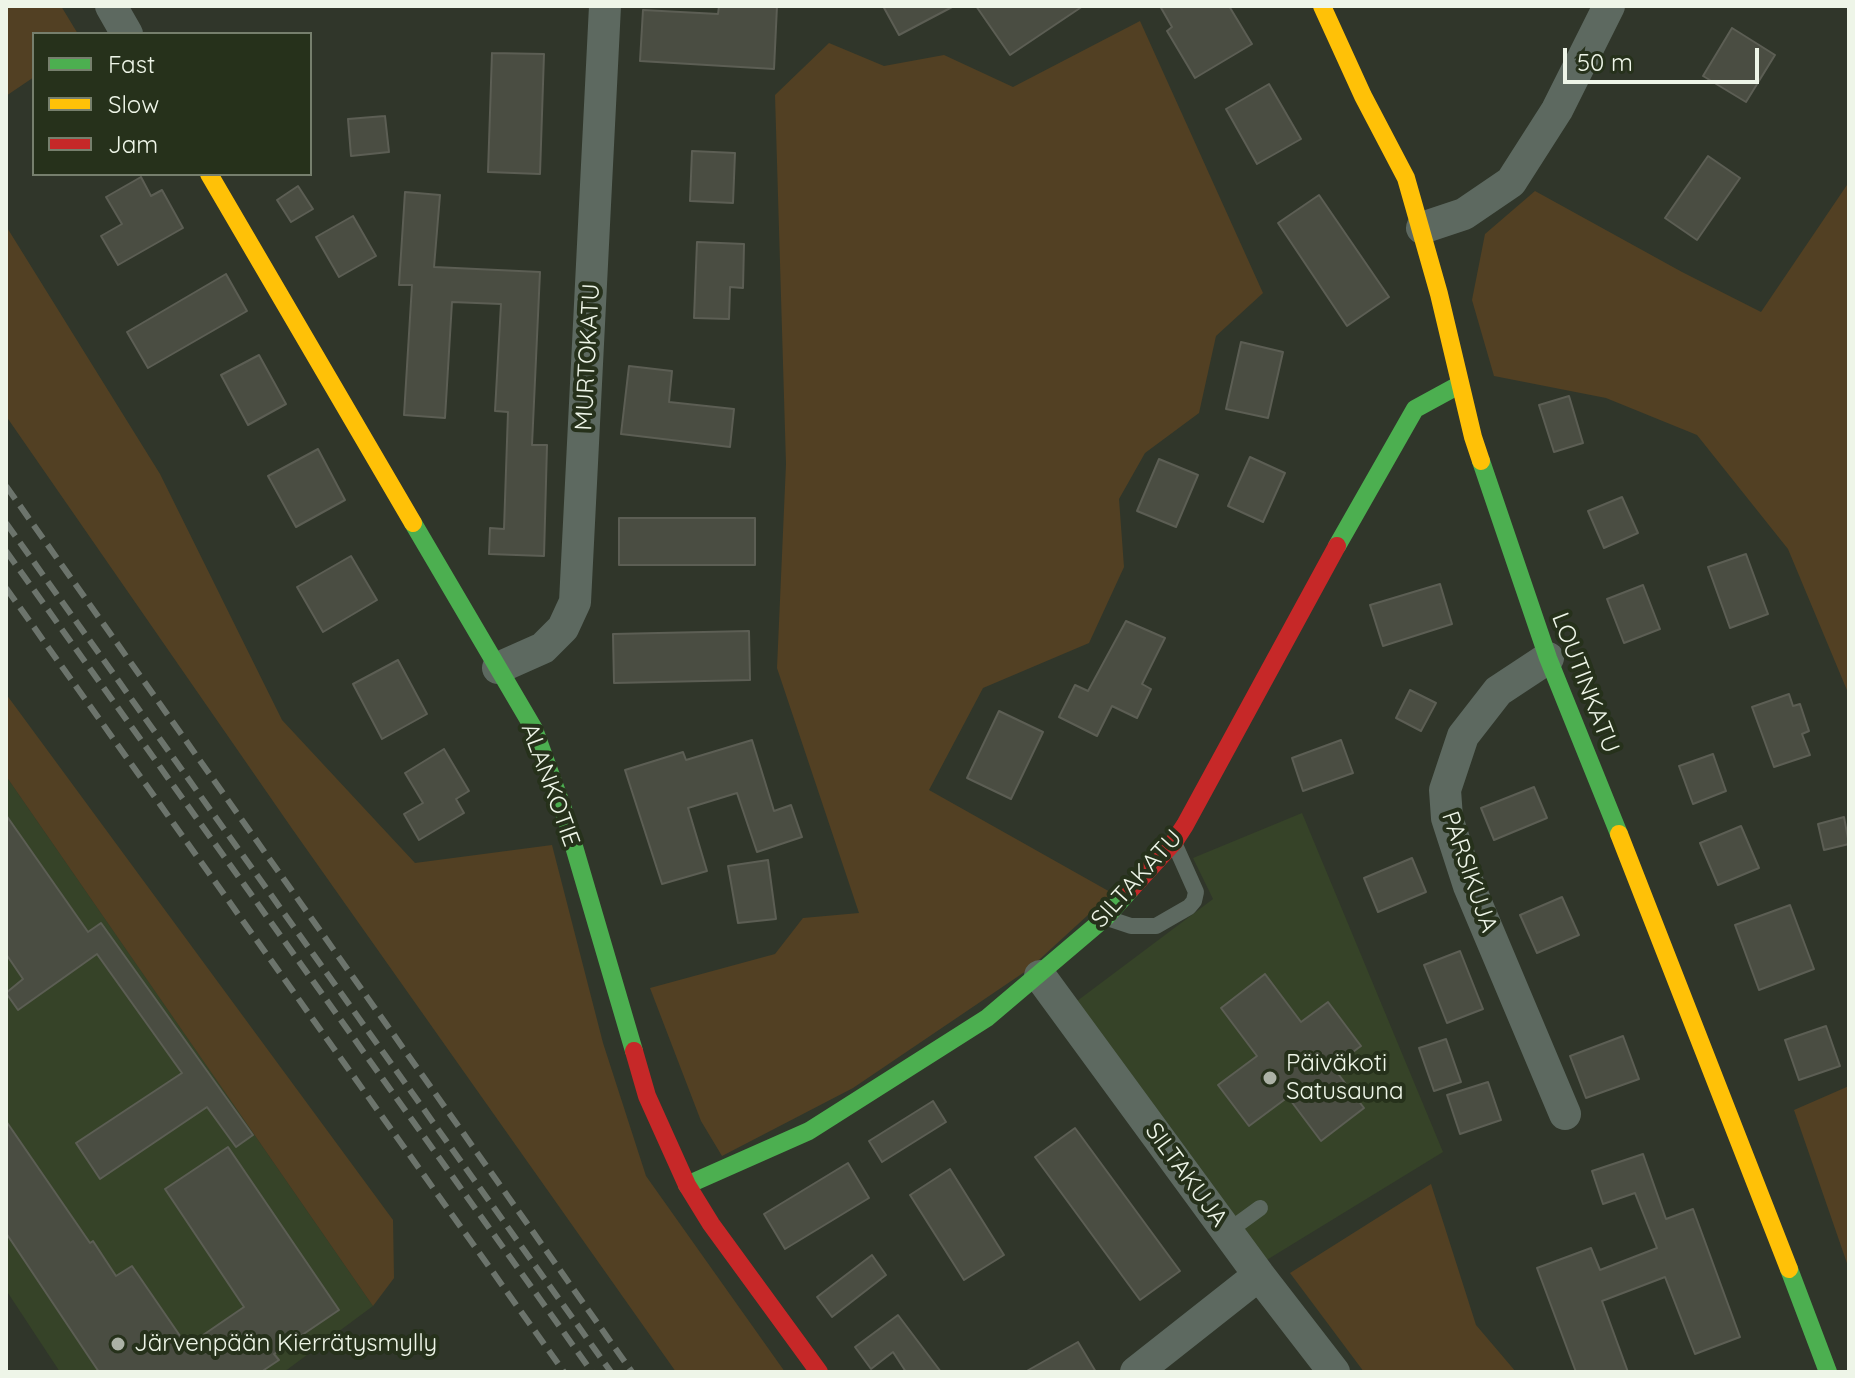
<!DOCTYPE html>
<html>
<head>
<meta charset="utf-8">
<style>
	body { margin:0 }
	#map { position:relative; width:1855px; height:1378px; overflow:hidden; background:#30362a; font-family:Quicksand,sans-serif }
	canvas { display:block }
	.frame { position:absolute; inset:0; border:8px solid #eef5e8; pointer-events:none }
	.legend { position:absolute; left:32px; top:32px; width:280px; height:144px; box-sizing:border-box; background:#26311b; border:2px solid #767f6d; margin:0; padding:10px 14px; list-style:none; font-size:24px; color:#eef5e8 }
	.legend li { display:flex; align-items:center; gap:16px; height:40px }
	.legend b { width:40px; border:2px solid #767f6d }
	.scale { position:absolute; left:1563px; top:48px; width:196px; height:36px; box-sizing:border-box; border:4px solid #eef5e8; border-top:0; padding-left:10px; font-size:24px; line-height:28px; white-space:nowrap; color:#eef5e8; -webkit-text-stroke:6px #26311b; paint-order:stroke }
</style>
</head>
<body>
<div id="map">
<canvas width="1855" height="1378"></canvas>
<div class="frame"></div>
<ul class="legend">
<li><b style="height:10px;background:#4caf50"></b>Fast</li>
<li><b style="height:10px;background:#ffc107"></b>Slow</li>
<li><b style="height:10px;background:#c62828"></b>Jam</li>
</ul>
<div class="scale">50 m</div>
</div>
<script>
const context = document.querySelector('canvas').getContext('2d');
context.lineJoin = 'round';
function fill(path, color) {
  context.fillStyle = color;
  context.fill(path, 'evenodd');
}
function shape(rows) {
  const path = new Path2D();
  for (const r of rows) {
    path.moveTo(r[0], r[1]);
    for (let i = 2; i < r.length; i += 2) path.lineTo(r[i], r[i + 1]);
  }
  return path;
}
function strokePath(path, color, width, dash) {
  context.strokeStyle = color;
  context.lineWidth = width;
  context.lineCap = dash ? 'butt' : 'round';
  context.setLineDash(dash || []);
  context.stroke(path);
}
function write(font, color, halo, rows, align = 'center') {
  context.font = font + ' Quicksand,sans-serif';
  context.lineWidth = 8;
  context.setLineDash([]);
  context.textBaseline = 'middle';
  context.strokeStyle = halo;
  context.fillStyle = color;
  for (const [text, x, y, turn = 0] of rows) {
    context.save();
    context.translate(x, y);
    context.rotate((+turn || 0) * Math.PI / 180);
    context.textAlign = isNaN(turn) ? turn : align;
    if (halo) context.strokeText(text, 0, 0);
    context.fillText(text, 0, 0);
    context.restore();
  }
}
fill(shape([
	[6,776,373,1306,284,1372,60,1372,6,1290],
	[1302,813,1443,1152,1265,1261,1073,1004,1213,899,1193,858]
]), '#364328');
fill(shape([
	[11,6,61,6,78,34,34,34,34,77,6,96,6,9],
	[1140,21,1263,293,1216,336,1199,413,1145,453,1119,499,1124,567,1089,643,983,688,929,790,1112,893,1029,969,853,1088,722,1156,701,1121,650,988,775,954,803,918,859,913,777,668,786,464,775,95,829,43,884,66,944,55,1013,87],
	[1849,182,1849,695,1788,549,1697,435,1606,398,1494,376,1472,300,1485,234,1535,191,1682,272,1761,312],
	[6,226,160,474,282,720,415,863,552,845,603,1043,646,1176,785,1372,676,1372,293,830,6,416],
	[6,694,393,1220,394,1278,373,1306,6,776],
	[1849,1086,1849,1269,1794,1110],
	[1431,1184,1476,1325,1516,1372,1364,1372,1290,1273]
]), '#524023');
const building = shape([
	[719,6,777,6,774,69,640,61,643,10,718,14,719,6],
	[883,6,954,6,899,35,883,6],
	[976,6,1083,6,1010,55,976,6],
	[1160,6,1229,6,1252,44,1195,78,1167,31,1172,27,1160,6],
	[1732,28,1775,55,1746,102,1703,76,1732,28],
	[492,53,544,54,540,174,488,172,492,53],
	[1269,84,1301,139,1257,164,1226,109,1269,84],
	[385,116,389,152,351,156,348,119,385,116],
	[692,151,735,153,733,203,690,201,692,151],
	[1708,156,1740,178,1697,240,1665,218,1708,156],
	[141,177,151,196,162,190,183,228,118,265,101,236,122,224,106,197,141,177],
	[298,186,313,209,291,222,277,200,298,186],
	[405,192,440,195,434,267,540,272,532,445,547,445,544,556,489,554,490,528,504,529,508,412,495,411,501,304,452,302,445,418,404,415,412,285,399,285,405,192],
	[1319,195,1389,297,1347,326,1278,223,1319,195],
	[353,216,376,256,339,277,316,237,353,216],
	[697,242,744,244,743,288,730,287,729,319,694,318,697,242],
	[226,274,247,311,148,368,127,332,226,274],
	[1241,342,1283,352,1268,418,1226,409,1241,342],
	[259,355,286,404,248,425,221,375,259,355],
	[629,366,672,371,669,402,734,409,730,447,621,434,629,366],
	[1569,396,1583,443,1554,452,1539,405,1569,396],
	[318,449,345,500,296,527,268,476,318,449],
	[1250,457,1285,473,1263,522,1228,506,1250,457],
	[1159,459,1198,475,1176,527,1137,511,1159,459],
	[1622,497,1638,533,1604,548,1588,511,1622,497],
	[619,518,755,518,755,565,619,565,619,518],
	[1746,554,1768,614,1730,628,1708,567,1746,554],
	[351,556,377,600,323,632,297,587,351,556],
	[1440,584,1452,624,1383,646,1370,605,1440,584],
	[1643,585,1660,629,1624,643,1607,599,1643,585],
	[1126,621,1165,638,1142,684,1151,689,1137,718,1112,706,1097,736,1059,717,1075,685,1088,691,1126,621],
	[749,631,750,680,614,683,613,634,749,631],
	[398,660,427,714,382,739,353,684,398,660],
	[1410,690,1436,703,1421,731,1396,718,1410,690],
	[1789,694,1793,706,1800,704,1809,731,1802,734,1810,755,1774,767,1752,707,1789,694],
	[999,711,1043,732,1011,799,967,778,999,711],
	[752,740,774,811,791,805,802,837,757,852,737,793,688,808,707,871,662,884,625,770,683,752,686,760,752,740],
	[1341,740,1353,773,1303,791,1292,758,1341,740],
	[444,749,469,791,456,799,464,813,419,840,404,814,423,803,405,773,444,749],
	[1713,754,1726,791,1693,804,1679,766,1713,754],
	[1534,787,1547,818,1494,840,1481,808,1534,787],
	[6,815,88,932,101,923,253,1135,236,1147,207,1107,100,1179,76,1143,182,1073,97,954,18,1010,6,993,23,979,6,954,6,815],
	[1844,817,1849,844,1824,850,1818,824,1844,817],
	[1741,826,1759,868,1718,885,1700,843,1741,826],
	[1412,858,1426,892,1378,912,1364,878,1412,858],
	[768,860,776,919,738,923,728,866,768,860],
	[1562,897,1579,935,1537,953,1520,915,1562,897],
	[1790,905,1814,969,1759,990,1735,925,1790,905],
	[1460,951,1483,1009,1447,1023,1424,965,1460,951],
	[1265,974,1301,1022,1328,1002,1361,1046,1333,1067,1364,1108,1321,1141,1288,1097,1249,1126,1218,1085,1257,1056,1221,1008,1265,974],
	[1826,1026,1840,1066,1799,1080,1785,1040,1826,1026],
	[1623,1036,1639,1079,1586,1098,1570,1056,1623,1036],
	[1446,1039,1461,1082,1434,1091,1419,1048,1446,1039],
	[1488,1082,1501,1120,1460,1134,1447,1095,1488,1082],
	[933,1101,946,1122,882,1162,869,1141,933,1101],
	[6,1121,90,1243,93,1241,116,1276,132,1266,187,1346,244,1307,165,1189,228,1147,339,1310,274,1354,279,1360,261,1372,99,1372,6,1233,6,1121],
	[1075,1128,1180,1271,1140,1300,1035,1157,1075,1128],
	[1643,1154,1666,1219,1693,1209,1740,1337,1695,1354,1665,1277,1602,1301,1628,1372,1576,1372,1537,1268,1591,1248,1600,1270,1657,1248,1635,1193,1603,1204,1592,1171,1643,1154],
	[848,1163,869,1198,785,1249,764,1214,848,1163],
	[950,1169,1004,1255,964,1280,910,1195,950,1169],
	[872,1255,886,1275,832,1317,817,1297,872,1255],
	[898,1315,941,1372,906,1372,893,1352,871,1369,855,1347,898,1315],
	[1078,1342,1096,1372,1025,1372,1078,1342]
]);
fill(building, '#4a4d42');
strokePath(building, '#5c5e54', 2);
strokePath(shape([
	[1107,918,1131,926,1156,926,1189,907,1194,901,1196,892,1175,845],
	[1227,1232,1260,1208]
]), '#5d6960', 16);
strokePath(shape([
	[111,6,127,34],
	[1422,228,1464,214,1511,182,1557,110,1609,6],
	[1548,658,1498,691,1463,736,1445,790,1447,818,1469,886,1565,1114],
	[498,668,543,648,563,628,575,602,605,6],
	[1040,976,1259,1275,1334,1372],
	[1136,1372,1259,1275]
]), '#5d6960', 32);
strokePath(shape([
	[1481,461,1548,658,1619,834],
	[413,523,534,729,563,809,634,1051],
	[1337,546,1415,409,1459,385],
	[687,1185,809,1131,987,1018,1106,917,1131,889],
	[1789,1269,1828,1372]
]), '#4caf50', 18);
strokePath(shape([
	[1322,6,1363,96,1406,178,1439,294,1473,437,1481,461],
	[209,174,413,523],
	[1619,834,1789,1269]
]), '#ffc107', 18);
strokePath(shape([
	[1131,889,1174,842,1185,825,1337,546],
	[634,1051,647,1096,687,1185,711,1224,819,1372]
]), '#c62828', 18);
strokePath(shape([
	[6,486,632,1372],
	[6,523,611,1372],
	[6,551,592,1372],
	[6,588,564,1372]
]), '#6c746c', 6, [16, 8]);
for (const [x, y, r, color] of [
	[1270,1078,8,"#acb2a6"],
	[118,1344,8,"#acb2a6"]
]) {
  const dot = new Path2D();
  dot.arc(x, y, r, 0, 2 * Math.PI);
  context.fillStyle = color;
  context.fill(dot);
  strokePath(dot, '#26311b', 3);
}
write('24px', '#eef5e8', '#26311b', [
	["MURTOKATU",588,357,-87],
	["LOUTINKATU",1585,683,69],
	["ALANKOTIE",550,785,70],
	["PARSIKUJA",1469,872,71],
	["SILTAKATU",1137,879,-48],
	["SILTAKUJA",1186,1175,54]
]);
write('24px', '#eef5e8', '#26311b', [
	["Päiväkoti",1286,1064],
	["Satusauna",1286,1092],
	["Järvenpään Kierrätysmylly",134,1344]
], 'left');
</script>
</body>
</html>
